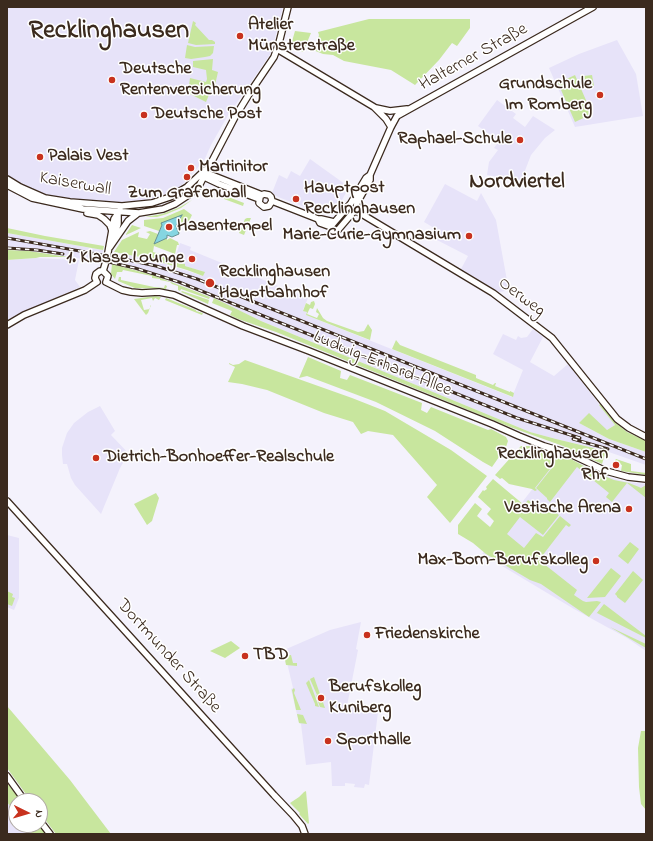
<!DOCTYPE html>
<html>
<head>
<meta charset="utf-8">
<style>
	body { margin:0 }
	#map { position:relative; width:653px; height:841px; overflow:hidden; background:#f4f2fc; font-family:"Indie Flower",sans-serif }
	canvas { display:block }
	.frame { position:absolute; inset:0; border:8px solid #3b2a1e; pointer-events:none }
	.north { position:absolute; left:8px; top:793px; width:40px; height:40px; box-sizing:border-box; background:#fff; border:1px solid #b1aaa5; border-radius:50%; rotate:95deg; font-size:11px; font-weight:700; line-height:16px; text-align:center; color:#3b2a1e }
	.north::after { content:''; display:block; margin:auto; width:14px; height:18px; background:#c8321e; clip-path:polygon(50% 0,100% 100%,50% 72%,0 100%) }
</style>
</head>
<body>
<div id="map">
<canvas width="653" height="841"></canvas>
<div class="frame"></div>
<div class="north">N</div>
</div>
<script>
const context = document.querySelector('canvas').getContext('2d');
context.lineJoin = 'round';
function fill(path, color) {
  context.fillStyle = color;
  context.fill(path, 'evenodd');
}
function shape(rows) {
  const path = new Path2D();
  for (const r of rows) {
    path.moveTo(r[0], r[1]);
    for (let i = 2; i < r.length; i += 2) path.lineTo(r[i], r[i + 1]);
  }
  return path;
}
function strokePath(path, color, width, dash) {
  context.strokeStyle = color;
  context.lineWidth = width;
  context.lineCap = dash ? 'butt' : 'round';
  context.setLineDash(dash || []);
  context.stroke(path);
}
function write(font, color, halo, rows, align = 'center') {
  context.font = font + ' "Indie Flower",sans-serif';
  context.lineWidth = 3;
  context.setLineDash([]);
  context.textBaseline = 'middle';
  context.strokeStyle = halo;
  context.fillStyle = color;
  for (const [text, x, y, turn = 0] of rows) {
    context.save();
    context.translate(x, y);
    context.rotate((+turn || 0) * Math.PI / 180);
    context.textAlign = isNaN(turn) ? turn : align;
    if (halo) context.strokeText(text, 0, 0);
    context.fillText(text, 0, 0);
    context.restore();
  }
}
fill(shape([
	[7,7,283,7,271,53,227,117,211,145,204,161,178,189,149,201,123,204,60,199,35,193,7,177],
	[617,40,636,74,643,116,575,127,549,68,579,54],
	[497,100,516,114,513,118,525,127,533,116,555,130,545,138,531,155,521,181,487,175,489,162,498,150,494,148,499,141,478,126],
	[310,159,349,187,335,213,326,215,278,197,272,193,279,175,287,179,291,171,300,176],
	[445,184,477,201,481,193,496,220,508,286,505,291,499,292,461,269,468,256,437,240,441,232,424,222],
	[7,233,103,250,101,262,45,253,7,250],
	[180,243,191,247,190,250,308,298,303,310,307,312,306,315,512,397,523,370,493,354,503,334,516,340,518,336,521,338,527,337,533,329,543,337,530,362,554,376,568,364,615,425,607,430,579,423,609,439,646,452,646,465,606,451,556,439,530,432,261,321,204,294,153,275,112,264,114,252,150,259,203,276,204,272,185,266,174,261],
	[36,258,79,260,75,280,80,287,7,320,7,260],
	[100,406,115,431,111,435,131,456,127,463,124,461,120,468,101,514,75,485,71,478,67,464,63,464,62,455,62,448,67,433,74,423,88,412],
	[558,456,562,456,604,476,627,482,646,484,646,651,627,638,574,609,482,554],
	[7,535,19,538,19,598,14,610,7,607],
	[361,622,356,649,358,650,347,706,378,712,369,785,365,784,364,788,354,787,355,784,345,783,345,786,332,786,331,762,306,765,301,724,299,723,291,689,293,688,284,650,330,630],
	[7,797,16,810,16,825,27,825,33,834,7,834]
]), '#e7e3f9');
fill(shape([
	[369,19,470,19,470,28,457,46,452,43,439,60,415,85,391,70,344,61,333,55,323,54,313,50,316,45,315,49,317,49,320,41,318,39,319,35,318,32],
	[193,21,196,23,195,25,209,40,212,40,215,42,215,44,196,45,188,43],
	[295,31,311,33,303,52,291,45],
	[187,45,195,47,214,46,213,53,210,56,205,57,191,59,185,58],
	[213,59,212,70,218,72,215,85,213,85,206,102,188,93,190,78,206,82,207,79,206,70,193,67,193,61],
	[575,75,592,114,575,122,558,83],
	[592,75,594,86,586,88,584,76],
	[223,195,244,203,243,206,224,199],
	[192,200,181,208,167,214,157,217,145,217,162,214,178,208],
	[184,209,192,215,189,221,179,226,181,229,179,234,176,226,162,225,159,231,144,226,144,220,163,218],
	[247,218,251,218,244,235,239,233,245,219],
	[132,225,141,228,126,235,126,234],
	[7,228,45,236,104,246,103,250,7,233],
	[150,231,158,234,155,243,167,238,167,240,170,238,178,242,179,245,177,245,175,254,154,246,153,252,166,256,177,263,185,264,185,266,205,272,203,276,187,270,150,259,114,252,122,240,139,232,138,237,147,239,150,234,146,232],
	[7,250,29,251,68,257,40,257,36,258,7,260],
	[112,264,153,275,210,297,209,299,181,289,180,291,178,290,178,286,172,284,170,282,160,280,160,279,152,278,152,276,123,270,122,272,117,272,115,279,111,274],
	[119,277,121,277,121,280,154,287,164,288,165,285,167,286,166,289,135,288,118,281],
	[182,291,209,300,208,304,181,292],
	[155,296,161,297,159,300,155,298,153,301,152,298,141,300,144,310,150,309,150,306,151,305,148,313,146,315,134,299],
	[166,298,196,310,196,311,203,313,202,315,165,300],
	[214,298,261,321,530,432,556,439,606,451,602,464,563,446,510,427,276,332,238,319,230,315,232,311,212,303],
	[314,301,315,304,313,309,310,308,307,314,317,318,319,314,316,312,317,308,323,318,327,321,358,332,364,331,368,324,372,330,370,340,306,315,307,312,303,311,306,303,310,305,311,302],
	[396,340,400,345,476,375,476,378,493,385,495,383,496,383,495,386,510,392,510,391,514,393,513,397,392,349],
	[308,357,341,371,340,378,347,380,350,375,422,403,421,410,427,413,431,407,488,430,491,429,506,437,508,441,506,447,492,467,483,462,435,431,376,402,307,376,299,378],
	[245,360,352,398,385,411,451,450,487,476,450,523,427,497,437,485,393,435,368,431,361,434,353,422,324,413,267,390,242,384,228,382,235,367,229,364,229,363,233,365,239,364],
	[600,404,617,424,627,432,646,441,646,452,609,439,579,423,589,413,607,430,615,425,599,405],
	[521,446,530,446,540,450,541,452,569,458,597,473,614,480,629,483,639,487,641,488,646,485,646,498,627,483,612,502,606,497,609,493,577,467,550,502,547,499,547,498,536,488,555,464,560,464,554,464,535,488,537,490,535,491,532,489,509,484,502,478,500,479,495,475],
	[616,459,631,464,631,471,646,473,646,475,621,471,622,465,614,462],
	[493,479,524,505,528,500,539,508,543,503,559,515,543,535,520,517,507,534,524,548,536,533,543,537,560,516,571,525,569,527,566,525,539,560,577,590,574,595,583,601,586,602,597,601,601,602,589,617,541,584,530,580,486,554,473,543,458,534,458,525,475,503,482,509,477,516,490,527,494,521,487,514,491,509,478,497,483,490,484,491,487,489,486,487],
	[156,493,159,498,152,521,147,525,134,504],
	[630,542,639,549,628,564,618,556],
	[611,568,621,576,605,597,587,598],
	[633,571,643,580,625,603,617,597,617,596,615,594],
	[7,591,13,594,12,597,15,598,12,606,7,604],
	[604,604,646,636,646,638,597,613,596,614],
	[610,627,646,644,646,648,627,637],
	[231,641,240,648,225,658,210,651],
	[284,655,291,655,293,663,297,663,297,666,286,665],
	[314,677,325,708,320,707,316,696,317,695,310,679],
	[309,680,319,707,315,706,315,704,306,683],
	[294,688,295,690,294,693,301,710,296,710,292,690],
	[7,706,70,780,111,834,56,834,40,813,40,801,31,801,7,768],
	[297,714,303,715,307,724,299,723],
	[641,731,646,731,646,810,641,804,639,787,638,748],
	[7,783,21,801,16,801,16,814,7,802],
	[306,791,309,823,308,824,299,814,300,813,290,803,299,797,304,792],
	[25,825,39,825,46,834,32,834]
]), '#c8e69e');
const water = shape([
	[182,215,176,226,179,234,172,237,167,235,167,238,154,244,162,225,161,223,182,215]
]);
fill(water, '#85d5e1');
strokePath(water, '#679193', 1);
const secondary = shape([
	[277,49,374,107,386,119,391,127],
	[376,108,390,111,407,109],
	[204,172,262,195,264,194,269,195,271,197,272,201],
	[370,175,366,178,351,203,332,225,331,228,333,231,338,230,356,209,357,203,370,180,370,175,391,127,397,116,593,7],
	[202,176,219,184,259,199],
	[7,179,20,187,45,198,70,202,122,206,152,203,170,197,187,187,205,170],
	[7,185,32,198,83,209,139,213,163,209,175,204,190,194,199,186,235,117,251,91,274,57,279,43,288,7],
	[260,197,259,203,264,207,269,206,272,201],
	[272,201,318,219,321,219,334,222],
	[355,210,493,293,552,338,617,419,629,428,646,437],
	[87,213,98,215,104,219,110,225,112,231],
	[318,219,320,223,331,227],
	[114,237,118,224,118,213],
	[110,247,128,221,137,214],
	[103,271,107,258,114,219,120,210],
	[103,271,108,276,106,282],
	[97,282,95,278,96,274,100,271,103,271],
	[106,282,122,290,131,292,142,293,159,292,174,295,243,326,309,351,492,424,519,436,544,446,568,453,606,471,628,477,646,479],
	[7,325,24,315,85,290,97,282],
	[7,501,274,795,293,815,302,826,305,834],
	[7,776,25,801],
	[40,821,50,834]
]);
strokePath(secondary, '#3b2a1e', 8);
strokePath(secondary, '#fff', 5.5);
const rail = shape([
	[7,238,119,258,156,266,197,279,646,459],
	[7,248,37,250,63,254],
	[95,259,135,268,179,282,517,418,580,438],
	[573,439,608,449]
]);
strokePath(rail, '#3b2a1e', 3);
strokePath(rail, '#fff', 1.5, [4.5]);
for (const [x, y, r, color] of [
	[240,36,4,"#c8321e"],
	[112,80,4,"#c8321e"],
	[600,95,4,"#c8321e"],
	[144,115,4,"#c8321e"],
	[520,140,4,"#c8321e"],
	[40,157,4,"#c8321e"],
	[191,168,4,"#c8321e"],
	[187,177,4,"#c8321e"],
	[296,199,4,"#c8321e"],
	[169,227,4,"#c8321e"],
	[469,236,4,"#c8321e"],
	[192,259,4,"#c8321e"],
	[210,283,5,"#c8321e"],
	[96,458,4,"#c8321e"],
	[616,465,4,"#c8321e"],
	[629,509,4,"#c8321e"],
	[596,561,4,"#c8321e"],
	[367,635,4,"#c8321e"],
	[245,656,4,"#c8321e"],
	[321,698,4,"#c8321e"],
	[328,741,4,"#c8321e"]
]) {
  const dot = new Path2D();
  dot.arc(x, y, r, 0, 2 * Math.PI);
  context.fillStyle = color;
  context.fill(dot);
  strokePath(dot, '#fff', 1.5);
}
write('bold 18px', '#3b2a1e', '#fff', [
	["Atelier",248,26],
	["Münsterstraße",248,47],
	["Deutsche",120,70],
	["Rentenversicherung",120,91],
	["Grundschule",592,85,"right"],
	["Im Romberg",592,106,"right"],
	["Deutsche Post",152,115],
	["Raphael-Schule",512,140,"right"],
	["Palais Vest",48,157],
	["Martinitor",199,168],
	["Hauptpost",304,189],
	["Recklinghausen",304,210],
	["Zum Grafenwall",187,194,"center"],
	["Hasentempel",177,227],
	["Marie-Curie-Gymnasium",461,236,"right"],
	["1. Klasse Lounge",184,259,"right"],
	["Recklinghausen",219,273],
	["Hauptbahnhof",219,294],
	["Recklinghausen",608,455,"right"],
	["Rhf",608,476,"right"],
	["Dietrich-Bonhoeffer-Realschule",104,458],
	["Vestische Arena",621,509,"right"],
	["Max-Born-Berufskolleg",588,561,"right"],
	["Friedenskirche",375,635],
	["TBD",253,656],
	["Berufskolleg",329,688],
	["Kuniberg",329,709],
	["Sporthalle",336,741]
], 'left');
write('18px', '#3b2a1e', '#fff', [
	["Halterner Straße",474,58,-29],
	["Kaiserwall",75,185,10],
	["Oerweg",521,298,37],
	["Ludwig-Erhard-Allee",382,365,22],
	["Dortmunder Straße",168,657,48]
]);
write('bold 22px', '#3b2a1e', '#fff', [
	["Nordviertel",517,183]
]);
write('bold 26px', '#3b2a1e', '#fff', [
	["Recklinghausen",109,33]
]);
</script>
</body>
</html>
